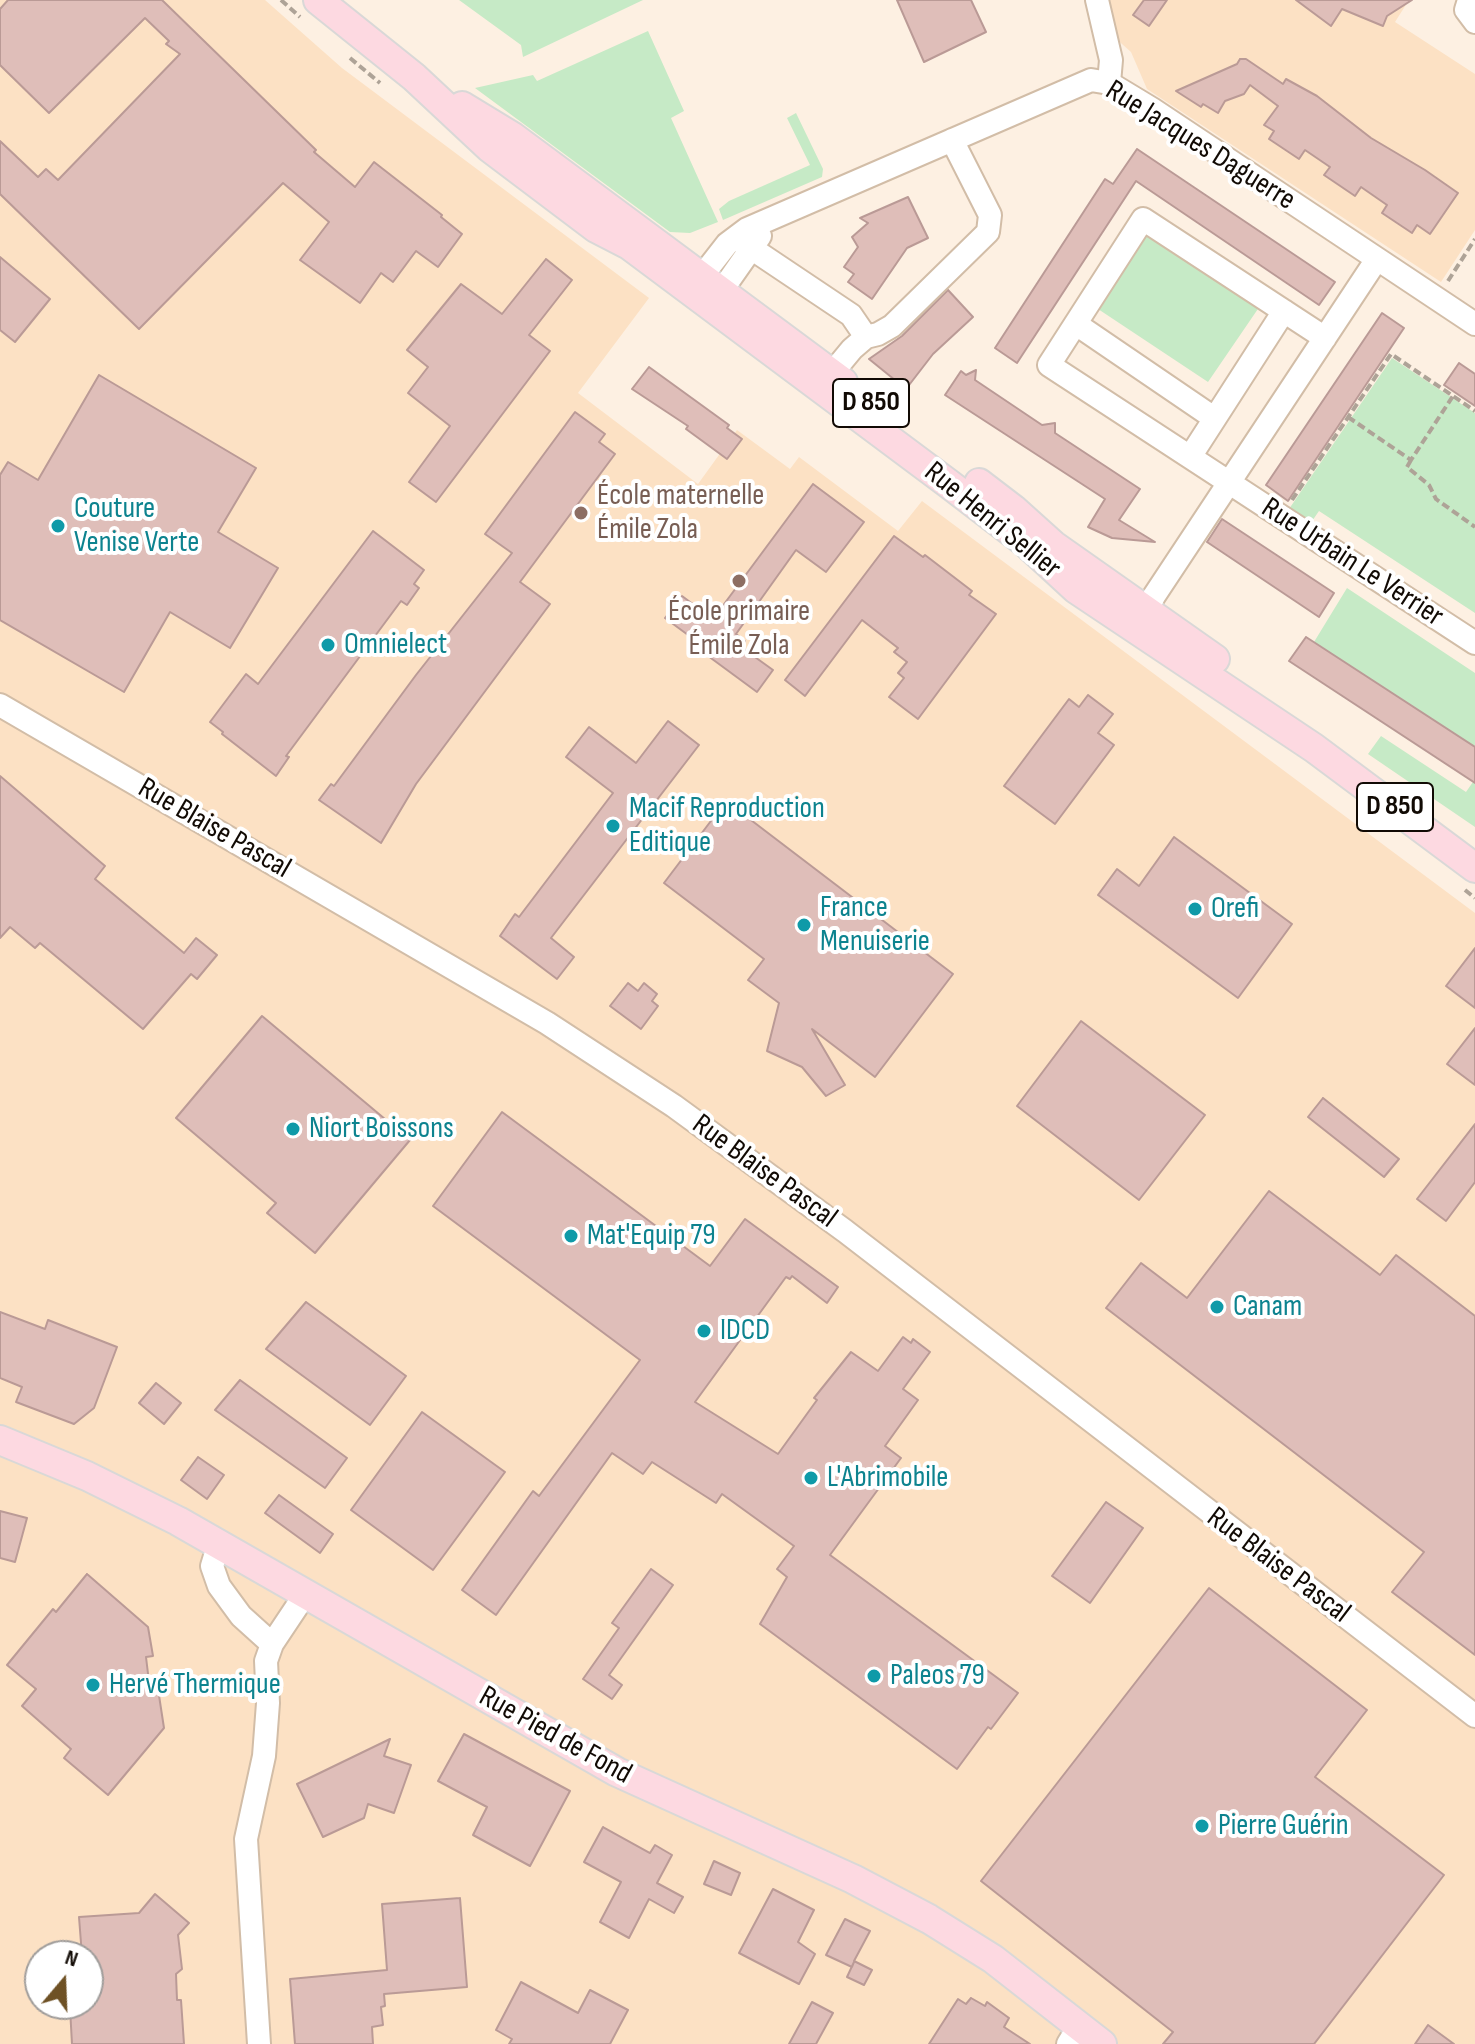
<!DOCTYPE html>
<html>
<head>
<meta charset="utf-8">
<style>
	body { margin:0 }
	#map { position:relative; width:1475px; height:2044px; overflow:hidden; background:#fdf0e2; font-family:"Sofia Sans Condensed",sans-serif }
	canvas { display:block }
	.north { position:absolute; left:24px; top:1940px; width:80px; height:80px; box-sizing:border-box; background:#fff; border:2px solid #a09d9b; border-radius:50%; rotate:19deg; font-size:22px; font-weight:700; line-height:32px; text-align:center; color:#110a04 }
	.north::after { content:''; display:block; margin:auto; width:28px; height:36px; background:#6e5125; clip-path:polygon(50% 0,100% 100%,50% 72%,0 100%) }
</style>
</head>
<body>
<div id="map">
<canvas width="1475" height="2044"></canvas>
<div class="north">N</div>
</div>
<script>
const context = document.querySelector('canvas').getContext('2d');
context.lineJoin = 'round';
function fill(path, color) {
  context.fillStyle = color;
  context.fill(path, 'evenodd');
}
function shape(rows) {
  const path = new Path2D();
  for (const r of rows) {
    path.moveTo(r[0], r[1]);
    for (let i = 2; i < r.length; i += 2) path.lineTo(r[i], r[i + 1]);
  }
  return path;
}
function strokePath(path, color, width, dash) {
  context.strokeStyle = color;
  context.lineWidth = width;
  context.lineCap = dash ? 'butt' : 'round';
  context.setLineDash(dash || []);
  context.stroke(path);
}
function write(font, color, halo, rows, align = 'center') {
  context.font = font + ' "Sofia Sans Condensed",sans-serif';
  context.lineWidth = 8;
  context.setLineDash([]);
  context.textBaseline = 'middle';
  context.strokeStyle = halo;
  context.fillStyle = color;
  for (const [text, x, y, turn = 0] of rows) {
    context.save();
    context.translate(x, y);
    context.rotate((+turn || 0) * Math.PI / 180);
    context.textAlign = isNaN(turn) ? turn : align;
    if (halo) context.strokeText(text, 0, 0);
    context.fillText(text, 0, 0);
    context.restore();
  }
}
fill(shape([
	[0,0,265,0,342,68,649,298,578,393,698,484,737,430,790,469,799,457,898,531,922,501,1475,913,1475,2044,0,2044],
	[40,1956,88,1956,88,2004,40,2004],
	[1105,0,1409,0,1395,22,1475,74,1475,230,1441,282,1147,89,1131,52,1113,36]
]), '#fce1c4');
fill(shape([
	[459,0,643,0,523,57,521,45],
	[648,31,684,111,671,118,718,222,690,233,670,232,475,88,533,75,537,81],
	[796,113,823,169,822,177,723,220,719,209,729,201,810,165,787,118],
	[1146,231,1262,303,1208,382,1092,305],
	[1392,358,1475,413,1475,613,1319,511,1310,524,1289,509],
	[1347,588,1475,673,1475,747,1314,642],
	[1381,736,1466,792,1475,779,1475,827,1368,754]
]), '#c6eac6');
const building = shape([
	[8,0,162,0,316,150,314,152,355,187,374,162,442,215,441,217,462,234,438,267,416,251,393,282,381,273,360,303,300,260,329,222,283,183,139,329,0,194,0,141,38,177,46,169,58,180,180,54,166,44,169,41,145,18,49,113,0,65,0,9,8,0],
	[897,0,971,0,986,32,924,62,897,0],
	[1144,0,1167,0,1149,26,1133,15,1144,0],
	[1296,0,1412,0,1387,16,1383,26,1342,9,1331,26,1296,0],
	[1240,59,1246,59,1283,84,1286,79,1317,96,1371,138,1425,170,1458,193,1430,234,1417,225,1412,233,1382,213,1387,205,1361,187,1355,196,1324,175,1330,167,1305,150,1299,159,1269,139,1274,131,1264,125,1278,106,1250,85,1244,94,1225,101,1218,113,1203,104,1201,107,1176,91,1237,64,1240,59],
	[1137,149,1335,282,1319,305,1136,181,1017,363,995,348,1105,179,1113,184,1137,149],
	[908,197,928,238,907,248,872,299,848,282,854,274,844,267,858,247,852,237,868,223,860,218,908,197],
	[0,257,50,299,15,342,0,330,0,257],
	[546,259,572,280,529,335,550,351,436,502,409,482,450,426,408,393,428,367,407,350,461,284,502,314,546,259],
	[948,290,973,317,933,354,906,389,869,359,902,336,948,290],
	[1382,313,1404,328,1288,501,1266,485,1382,313],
	[1459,363,1475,374,1475,406,1444,385,1459,363],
	[649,367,729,425,727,428,742,439,727,459,686,429,688,426,632,389,649,367],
	[976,370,975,380,1042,425,1055,423,1055,433,1140,489,1119,520,1155,542,1112,538,1088,527,1105,499,945,395,961,371,966,375,976,370],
	[99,375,256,468,218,532,278,568,230,648,170,612,124,692,0,620,0,475,8,462,38,480,99,375],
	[575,412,605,434,599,442,615,454,520,582,550,604,416,784,381,843,319,800,331,784,334,786,416,675,512,553,485,534,575,412],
	[813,484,864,522,826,572,796,550,736,634,745,641,741,647,773,670,757,692,704,653,707,649,665,618,682,596,713,619,813,484],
	[1222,519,1334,593,1319,617,1207,542,1222,519],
	[373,531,424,570,414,584,419,588,407,605,401,601,286,756,289,757,276,776,222,734,223,732,210,722,246,674,258,684,373,531],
	[894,536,923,557,925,555,972,591,969,595,996,614,918,719,889,697,904,678,898,673,907,662,894,652,898,648,862,620,805,696,785,680,894,536],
	[1306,637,1475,747,1475,783,1289,661,1306,637],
	[1088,695,1113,714,1098,733,1114,745,1055,824,1004,786,1069,699,1079,707,1088,695],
	[668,721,699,745,551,938,574,957,557,979,500,936,515,914,519,917,613,793,566,757,589,727,636,763,668,721],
	[0,776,105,866,95,879,184,953,196,938,217,955,197,979,191,974,143,1029,40,943,35,948,10,927,0,938,0,776],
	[726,801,953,974,875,1077,812,1029,845,1085,826,1096,802,1067,767,1051,779,1003,748,980,764,959,664,883,726,801],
	[1174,837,1292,924,1238,998,1098,895,1117,869,1139,886,1174,837],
	[1475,948,1475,1008,1446,986,1475,948],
	[628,983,638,991,644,983,657,994,652,1001,658,1006,641,1029,610,1006,628,983],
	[262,1016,410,1140,315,1253,267,1213,276,1203,176,1118,262,1016],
	[1081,1021,1205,1115,1139,1200,1017,1106,1081,1021],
	[1475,1028,1475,1085,1447,1064,1475,1028],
	[1323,1098,1399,1159,1384,1177,1308,1117,1323,1098],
	[502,1112,710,1266,745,1219,838,1287,827,1303,792,1276,790,1279,786,1277,695,1402,778,1454,817,1400,814,1398,851,1352,878,1371,903,1337,911,1343,913,1339,930,1352,903,1389,918,1400,885,1446,901,1458,830,1555,1018,1693,991,1729,988,1727,957,1769,760,1624,787,1577,777,1569,794,1546,722,1494,716,1503,652,1462,643,1474,612,1453,496,1615,462,1590,533,1491,539,1496,640,1360,433,1206,502,1112],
	[1475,1124,1475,1182,1446,1221,1417,1199,1475,1124],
	[1269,1191,1380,1275,1396,1255,1475,1316,1475,1655,1392,1592,1424,1552,1106,1308,1141,1263,1187,1298,1269,1191],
	[306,1302,406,1376,370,1425,266,1349,306,1302],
	[0,1312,45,1329,48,1320,117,1347,94,1408,74,1424,16,1402,22,1387,0,1378,0,1312],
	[240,1380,347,1458,325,1488,215,1410,240,1380],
	[156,1383,181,1403,164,1424,139,1403,156,1383],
	[422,1412,505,1472,433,1570,351,1510,422,1412],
	[198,1457,224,1475,207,1499,181,1480,198,1457],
	[279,1495,333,1534,320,1553,265,1513,279,1495],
	[1106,1502,1143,1528,1090,1603,1052,1576,1106,1502],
	[0,1511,27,1518,15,1562,0,1558,0,1511],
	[651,1569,673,1585,609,1675,622,1685,612,1699,583,1679,619,1628,612,1623,651,1569],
	[87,1574,148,1627,153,1656,146,1657,149,1682,158,1689,164,1728,108,1795,64,1758,71,1749,22,1706,36,1689,7,1665,53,1609,56,1612,87,1574],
	[1209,1588,1367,1710,1315,1777,1444,1875,1314,2044,1163,2044,1173,2032,981,1881,1209,1588],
	[464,1734,570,1791,530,1866,473,1835,487,1807,438,1781,464,1734],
	[390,1739,384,1756,411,1765,394,1813,368,1804,364,1818,323,1837,297,1784,390,1739],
	[603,1827,650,1853,655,1845,672,1855,657,1883,683,1897,674,1913,649,1899,629,1938,600,1922,621,1882,584,1862,603,1827],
	[714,1861,740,1873,731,1895,704,1884,714,1861],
	[773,1889,814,1910,798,1942,815,1954,799,1984,739,1953,773,1889],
	[155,1894,189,1923,178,1935,182,1969,176,1974,177,2000,181,2000,184,2044,72,2044,70,2008,88,2004,88,1956,82,1956,79,1917,139,1913,155,1894],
	[460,1898,467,1987,384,1994,385,2006,381,2007,383,2025,372,2027,373,2044,295,2044,290,1979,387,1970,382,1904,460,1898],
	[845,1919,870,1931,854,1961,872,1970,864,1985,847,1977,854,1962,852,1967,826,1955,845,1919],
	[521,1982,578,2013,590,1990,628,2010,610,2044,509,2044,512,2039,496,2030,521,1982],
	[971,1998,985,2006,987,2002,1009,2018,1004,2027,1030,2044,929,2044,958,1999,966,2004,971,1998],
	[812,2002,833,2013,816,2044,789,2044,812,2002],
	[1428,2025,1454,2044,1415,2044,1428,2025]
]);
fill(building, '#dfbeb9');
strokePath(building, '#ba9a96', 2);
const minor = shape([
	[1097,0,1111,60,1109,83],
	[1469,0,1466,10,1475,22],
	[751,248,851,315,866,337],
	[691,290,727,244,747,229,1091,80,1109,83,1152,109,1475,324],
	[713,303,760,236],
	[1076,324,1214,418],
	[1325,338,1143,219,1049,365,1475,643],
	[823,384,852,349,866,337,878,334,892,326,988,232,990,215,952,140],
	[1190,457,1284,311],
	[1146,612,1154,596,1377,259],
	[0,705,547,1023,674,1106,845,1231,1475,1716],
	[219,1543,212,1566,219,1586,241,1616,272,1644],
	[259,2044,246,1839,264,1756,268,1703,266,1661,272,1644,306,1593],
	[1068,2044,1079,2026]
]);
const major = shape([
	[318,0,414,77,490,148,596,228,629,245,949,484,1025,542,1076,589,1314,748,1475,868],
	[462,106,513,137,843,382],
	[979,483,1013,509,1053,545,1215,659],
	[0,1440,87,1476,178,1521,617,1772,853,1879,929,1919,993,1959,1102,2044]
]);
strokePath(minor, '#d2bda7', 26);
strokePath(major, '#d9d8d7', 32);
strokePath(shape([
	[281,0,300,17],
	[350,58,380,83],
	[1448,281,1475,239],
	[1348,417,1411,460,1453,396],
	[1411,460,1407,467,1429,485,1436,499,1475,527],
	[1292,500,1391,354,1475,411],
	[1465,890,1475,898]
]), '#aea397', 4, [8, 4]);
strokePath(minor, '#fff', 22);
strokePath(major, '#fdd9e1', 28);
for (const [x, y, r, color] of [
	[581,513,8,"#8d6e63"],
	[58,526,8,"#0f9aa8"],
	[739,581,8,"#8d6e63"],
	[328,645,8,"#0f9aa8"],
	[613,826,8,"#0f9aa8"],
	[1195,909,8,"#0f9aa8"],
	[804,925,8,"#0f9aa8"],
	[293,1129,8,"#0f9aa8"],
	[571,1236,8,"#0f9aa8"],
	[1217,1307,8,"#0f9aa8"],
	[704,1331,8,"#0f9aa8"],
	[811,1478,8,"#0f9aa8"],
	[874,1676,8,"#0f9aa8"],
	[93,1685,8,"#0f9aa8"],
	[1202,1826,8,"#0f9aa8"]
]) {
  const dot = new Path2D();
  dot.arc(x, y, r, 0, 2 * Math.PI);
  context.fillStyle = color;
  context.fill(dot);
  strokePath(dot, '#fff', 3);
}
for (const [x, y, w] of [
	[871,403,76],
	[1395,807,76]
]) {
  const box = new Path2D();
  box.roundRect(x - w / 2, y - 24, w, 48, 6);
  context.fillStyle = '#fff';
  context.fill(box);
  strokePath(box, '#110a04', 2);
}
write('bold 28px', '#110a04', null, [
	["D 850",871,403],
	["D 850",1395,807]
]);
write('30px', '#110a04', '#fff', [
	["Rue Jacques Daguerre",1200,146,32],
	["Rue Henri Sellier",992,521,39],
	["Rue Urbain Le Verrier",1352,563,33],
	["Rue Blaise Pascal",214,829,30],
	["Rue Blaise Pascal",764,1172,36],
	["Rue Blaise Pascal",1278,1566,37],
	["Rue Pied de Fond",555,1736,29]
]);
write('30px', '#785e54', '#fff', [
	["École maternelle",597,496],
	["Émile Zola",597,530],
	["École primaire",739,612,"center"],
	["Émile Zola",739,646,"center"]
], 'left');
write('30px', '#0d838f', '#fff', [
	["Couture",74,509],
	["Venise Verte",74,543],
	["Omnielect",344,645],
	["Macif Reproduction",629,809],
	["Editique",629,843],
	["France",820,908],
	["Menuiserie",820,942],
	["Orefi",1211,909],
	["Niort Boissons",309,1129],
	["Mat'Equip 79",587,1236],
	["Canam",1233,1307],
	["IDCD",720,1331],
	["L'Abrimobile",827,1478],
	["Paleos 79",890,1676],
	["Hervé Thermique",109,1685],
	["Pierre Guérin",1218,1826]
], 'left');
</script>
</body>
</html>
